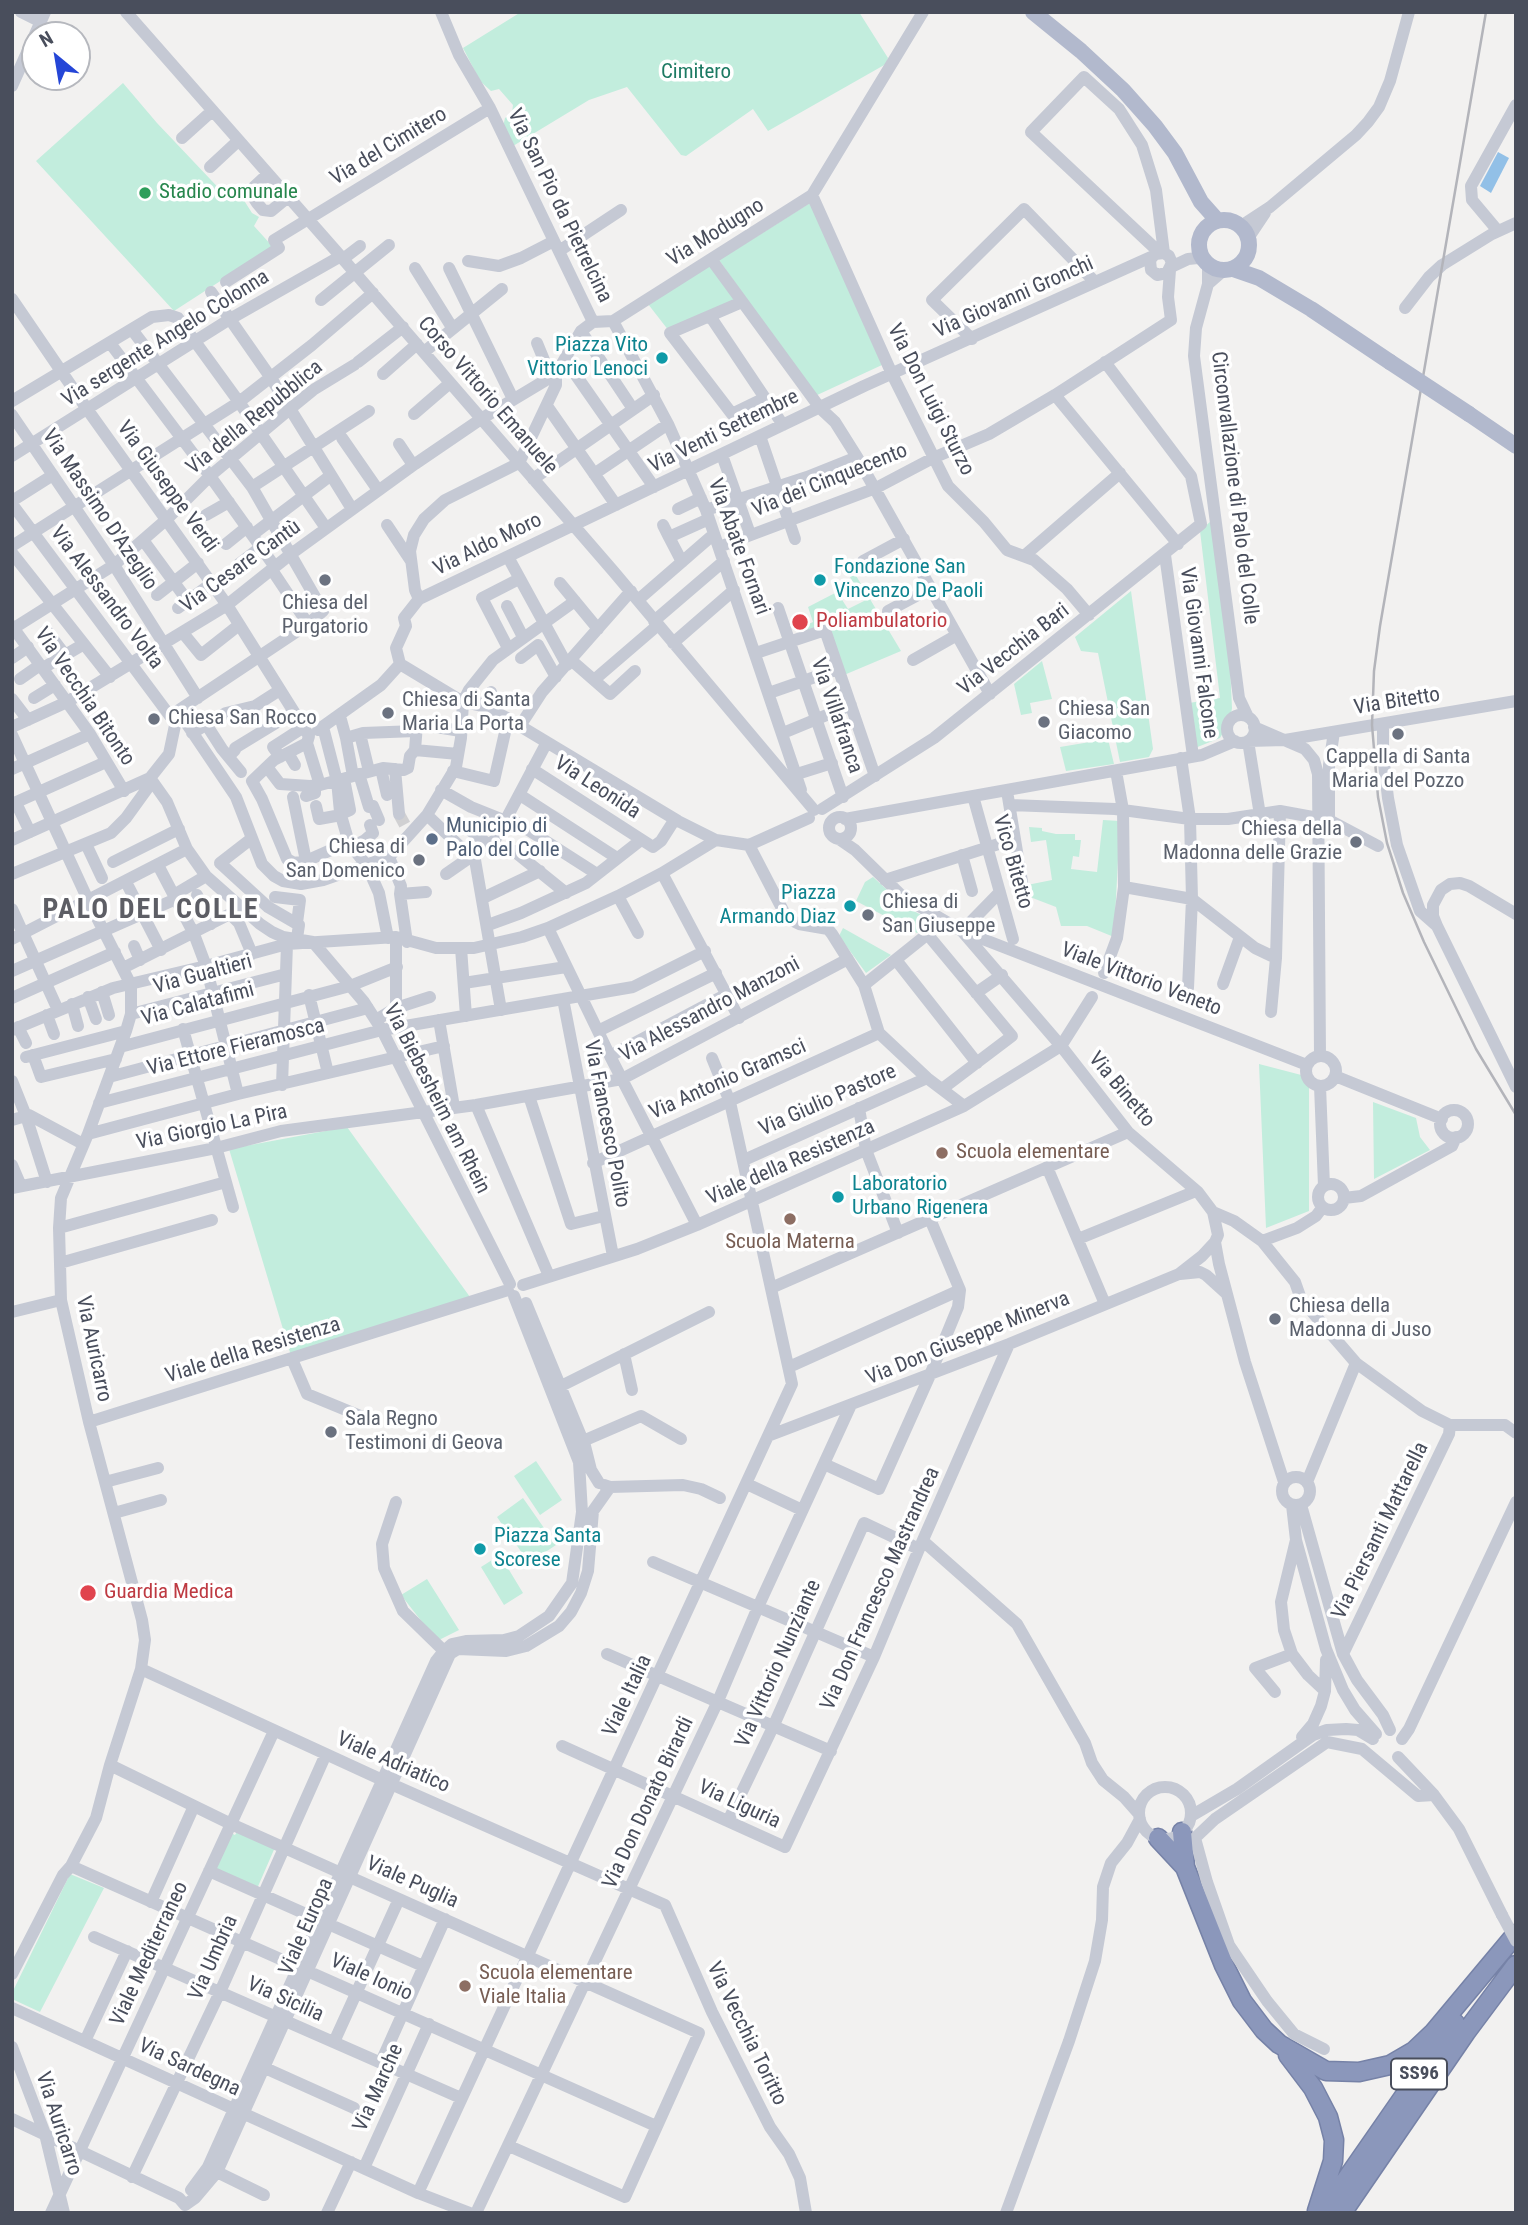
<!DOCTYPE html>
<html>
<head>
<meta charset="utf-8">
<style>
	body { margin:0 }
	#map { position:relative; width:1528px; height:2225px; overflow:hidden; background:#f2f1f0; font-family:"Roboto Condensed",sans-serif }
	canvas { display:block }
	.frame { position:absolute; inset:0; border:14px solid #494e5c; pointer-events:none }
	.north { position:absolute; left:21px; top:21px; width:70px; height:70px; box-sizing:border-box; background:#fff; border:2px solid #b6b8be; border-radius:50%; rotate:330deg; font-size:19px; font-weight:700; line-height:28px; text-align:center; color:#494e5c }
	.north::after { content:''; display:block; margin:auto; width:24px; height:32px; background:#2546d7; clip-path:polygon(50% 0,100% 100%,50% 72%,0 100%) }
</style>
</head>
<body>
<div id="map">
<canvas width="1528" height="2225"></canvas>
<div class="frame"></div>
<div class="north">N</div>
</div>
<script>
const context = document.querySelector('canvas').getContext('2d');
context.lineJoin = 'round';
function fill(path, color) {
  context.fillStyle = color;
  context.fill(path, 'evenodd');
}
function shape(rows) {
  const path = new Path2D();
  for (const r of rows) {
    if (r.length === 3) {
      path.moveTo(r[0] + r[2], r[1]);
      path.arc(r[0], r[1], r[2], 0, 2 * Math.PI);
      continue;
    }
    path.moveTo(r[0], r[1]);
    for (let i = 2; i < r.length; i += 2) path.lineTo(r[i], r[i + 1]);
  }
  return path;
}
function strokePath(path, color, width, dash) {
  context.strokeStyle = color;
  context.lineWidth = width;
  context.lineCap = dash ? 'butt' : 'round';
  context.setLineDash(dash || []);
  context.stroke(path);
}
function write(font, color, halo, rows, align = 'center') {
  context.font = font + ' "Roboto Condensed",sans-serif';
  context.lineWidth = 7;
  context.setLineDash([]);
  context.textBaseline = 'middle';
  context.strokeStyle = halo;
  context.fillStyle = color;
  for (const [text, x, y, turn = 0] of rows) {
    context.save();
    context.translate(x, y);
    context.rotate((+turn || 0) * Math.PI / 180);
    context.textAlign = isNaN(turn) ? turn : align;
    if (halo) context.strokeText(text, 0, 0);
    context.fillText(text, 0, 0);
    context.restore();
  }
}
fill(shape([
	[521,12,859,12,888,58,886,64,768,131,753,109,686,156,681,155,627,87,589,100,513,146,503,127,505,118,512,113,513,105,499,89,491,91,480,81,463,48],
	[123,83,157,123,229,199,241,188,245,202,252,213,259,217,254,226,273,247,174,311,36,161],
	[810,203,882,365,815,396,719,260],
	[711,264,738,301,669,331,648,304],
	[1211,521,1230,665,1232,708,1230,721,1220,738,1195,748,1189,703,1220,698,1200,531],
	[855,574,901,651,844,675,826,626,798,635,802,627,813,622,808,607,837,592,848,609,864,601,850,577],
	[1131,591,1153,749,1149,757,1120,762,1098,653,1081,651,1075,637],
	[1042,661,1052,699,1030,703,1032,713,1021,715,1014,684],
	[1108,739,1114,764,1066,771,1060,747],
	[1103,820,1120,821,1114,937,1087,926,1061,926,1056,907,1030,897,1027,885,1052,880,1046,840,1031,842,1029,827,1042,828,1042,831,1056,834,1075,834,1075,840,1081,840,1079,857,1073,856,1071,869,1097,872],
	[873,877,906,907,933,921,917,933,856,901,865,882],
	[843,928,891,955,866,973,839,936],
	[1259,1064,1309,1077,1309,1211,1266,1228],
	[1373,1102,1416,1118,1420,1137,1430,1150,1374,1179],
	[347,1127,470,1297,292,1359,229,1149],
	[536,1461,562,1500,540,1515,514,1476],
	[523,1498,556,1545,529,1563,497,1517],
	[500,1555,523,1593,504,1605,481,1567],
	[427,1579,459,1630,437,1641,401,1595],
	[239,1829,276,1845,256,1891,211,1870,229,1832,235,1835],
	[70,1874,104,1888,40,2012,12,1999,12,1993]
]), '#c2eddd');
fill(shape([
	[1498,152,1509,158,1491,193,1480,186]
]), '#92c0e7');
strokePath(shape([
	[399,814,405,825]
]), '#d0d0d2', 12, [12, 6]);
const highway = shape([
	[1182,1832,1185,1867,1224,1965,1242,2001,1264,2030,1279,2044,1326,2071,1359,2072,1390,2065,1414,2051,1434,2032,1516,1934],
	[1158,1838,1185,1867],
	[1288,2055,1313,2088,1328,2117,1334,2140,1333,2161,1317,2211],
	[1323,2213,1455,2023],
	[1342,2213,1466,2032,1516,1965]
]);
strokePath(highway, '#7682a7', 21);
strokePath(shape([
	[21,12,41,22],
	[126,12,343,259,614,572,814,810],
	[441,12,459,55,490,108,593,322],
	[12,86,45,12],
	[182,138,212,111],
	[210,167,238,141],
	[268,174,254,187,252,195,257,203,263,210,271,211,288,197],
	[812,195,892,374,948,486,984,522,1007,550,1034,560,1067,589,1089,615],
	[1241,226,1270,207,1356,135,1368,122,1379,107,1390,81,1409,12],
	[1498,231,1472,200,1471,186,1516,105],
	[1249,237,1265,213],
	[559,251,621,210],
	[1160,253,1031,132,1084,77,1119,109,1142,145,1156,190,1164,253,1169,256,1172,263,1167,273,1157,275,1151,270,1150,260,1155,254,1164,253],
	[343,259,360,246],
	[711,259,820,408,835,422,857,457,990,694],
	[468,261,499,266,521,258,554,241],
	[1208,265,1208,284,1196,328,1194,356,1239,698,1248,717],
	[1171,267,1188,259,1198,258,1204,261],
	[415,268,453,329],
	[449,268,513,399],
	[226,282,279,248,274,240,490,108],
	[1208,284,1224,270],
	[211,292,271,378,352,509],
	[12,299,87,409,227,605,309,736],
	[321,300,389,245],
	[742,302,670,333,732,414,765,398,783,425],
	[1405,308,1429,277,1442,265,1492,234,1516,223],
	[710,316,765,398],
	[613,321,668,424,706,510,801,790],
	[581,331,633,409],
	[972,339,932,300,1024,209,1095,282],
	[110,343,210,476,275,567],
	[537,343,551,377],
	[424,352,502,289],
	[566,361,654,487],
	[358,362,403,327],
	[383,374,417,344],
	[1055,395,1178,544],
	[12,401,152,317,169,315,178,318,239,402,326,528],
	[547,406,616,505],
	[414,414,450,383],
	[12,415,114,565,198,698],
	[760,436,795,539],
	[342,438,378,490],
	[399,444,413,465],
	[722,455,750,534],
	[12,456,230,319,341,256],
	[594,474,668,424],
	[533,479,654,395],
	[252,487,369,411],
	[12,501,53,475],
	[12,504,170,716,308,624,323,611,252,487,133,331],
	[678,509,701,498],
	[706,510,807,477,857,457],
	[206,515,229,502],
	[387,525,411,561],
	[663,525,669,537],
	[252,535,330,476],
	[143,540,187,600],
	[226,544,247,527],
	[12,546,239,402,312,345,373,293],
	[719,547,876,488,933,458,989,434,1055,395,1171,320,1168,297,1170,270],
	[12,553,110,677],
	[1165,555,1193,756],
	[1024,556,1120,473],
	[508,557,567,665],
	[863,561,904,539],
	[682,562,669,537,709,519],
	[239,564,261,547],
	[272,570,308,624],
	[560,583,598,629],
	[157,595,198,563],
	[419,599,415,590,410,551,414,535,424,519,445,500,519,463,556,385,556,374,581,331,593,322,613,321,812,195,923,12],
	[638,600,714,534],
	[507,606,523,637],
	[178,608,212,583],
	[778,608,843,797],
	[888,611,931,588],
	[654,621,724,561],
	[12,626,90,734,124,791],
	[14,628,114,565,167,519,210,476,290,409,313,390,354,365],
	[46,630,65,655],
	[183,633,201,655,239,625],
	[673,643,734,590],
	[508,648,482,598,519,579],
	[756,653,825,630,875,776],
	[12,658,28,647],
	[521,658,538,645,556,677],
	[571,660,610,694,635,671],
	[913,660,957,635],
	[400,664,396,648,406,626,404,618,419,599,864,386,1151,257],
	[400,664,463,702,482,706,505,717,678,821,716,840,749,845,809,818],
	[43,668,84,644],
	[20,679,40,665],
	[594,680,658,625],
	[769,693,838,669],
	[34,698,55,685],
	[12,699,28,720],
	[482,706,491,692],
	[1241,729,14],
	[340,716,346,738,363,733,416,731],
	[206,724,222,749,241,772],
	[1383,724,1383,755,1388,798,1397,845,1420,911,1437,926],
	[520,726,542,692,631,591],
	[12,727,67,702,227,605,291,554,415,464,481,419,556,374],
	[323,727,337,781,340,812,349,843,367,866,379,893,388,938],
	[1254,727,1305,749,1314,760,1318,774,1320,1056],
	[318,730,381,685,400,664],
	[192,733,226,713,255,706,280,690],
	[783,733,851,705],
	[360,734,369,771],
	[12,735,88,900,131,985,131,1014,126,1031,88,1134,61,1198,59,1228,61,1300,89,1422,142,1620,145,1640,141,1669,110,1765,96,1818,71,1866,63,1875,12,1974],
	[309,736,307,743,274,760,252,781,262,799,287,859,294,863,306,861,349,842],
	[346,738,353,776],
	[307,743,320,785],
	[415,750,458,754],
	[288,753,295,765],
	[229,756,235,750,235,748,294,712],
	[280,757,273,747,304,727],
	[1181,758,1190,819,1192,899,1188,988],
	[267,767,280,784,310,786,320,785,383,768,404,770,408,768,410,756,415,750,417,724,461,731],
	[12,769,90,734],
	[381,769,387,795],
	[395,769,399,814],
	[532,769,653,847,661,841,675,819],
	[453,771,494,781,508,719],
	[359,774,369,807,373,806,379,820],
	[797,774,832,763],
	[150,778,167,802,187,849,206,876,260,924,272,932,283,937,313,942,364,1002,382,1030,510,1284],
	[441,790,471,807,506,821],
	[520,795,617,858],
	[306,796,315,793,315,785],
	[973,796,1013,939],
	[293,797,306,861],
	[1008,797,1024,894],
	[12,804,106,762],
	[1010,805,1115,809,1190,819,1228,819,1280,811,1329,820,1378,846],
	[316,806,319,819,341,815],
	[18,807,30,832],
	[822,809,934,738,1201,524,1191,476,1105,362],
	[341,814,350,810,344,779],
	[427,815,470,856],
	[1260,815,1248,741,1285,740,1516,701],
	[508,817,597,874],
	[840,828,11],
	[845,819,1202,755,1235,741],
	[1329,820,1329,765,1334,732],
	[459,822,488,844],
	[251,839,220,863,268,907,299,925,297,938],
	[839,839,855,850,902,896,962,931,1061,1046,1128,1132,1198,1192,1213,1212,1218,1235,1215,1242,1219,1264,1245,1362,1284,1482],
	[12,840,150,778,169,754,178,711,236,797,262,864,274,876,283,881,301,884,323,880,389,857,427,815,456,767,461,738,463,702,469,690,493,660,575,601],
	[86,844,102,878],
	[749,845,787,918,799,924,828,929,832,934,864,985,879,1033,927,1078,964,1106],
	[353,846,365,840,373,833,370,825],
	[514,851,566,893],
	[474,854,501,1010],
	[962,855,972,891],
	[389,857,401,886,400,894,407,942],
	[113,862,179,829],
	[158,865,194,934,206,966,238,1094],
	[662,873,739,1018],
	[12,874,111,833,126,818,152,782],
	[446,874,495,840,547,742],
	[885,880,1008,841],
	[126,882,161,950],
	[1124,887,1192,899,1255,948,1276,958],
	[1000,892,962,931,1307,1065],
	[400,894,426,892],
	[174,895,206,876],
	[197,895,211,924],
	[618,896,638,933],
	[275,897,300,900,297,923],
	[483,898,540,871],
	[12,909,58,1010],
	[1516,914,1469,886,1460,883,1450,884,1441,890,1433,905,1433,916,1437,926,1516,1087],
	[488,925,521,913,586,883,641,840],
	[548,928,610,1056,697,1225],
	[928,935,1012,1036,942,1089],
	[396,937,396,1008],
	[12,939,187,849],
	[134,946,140,960],
	[461,948,466,1016],
	[896,960,977,1063],
	[123,968,230,914,239,923,252,954],
	[12,971,176,899],
	[1104,973,1117,938,1124,887,1123,810,1116,771],
	[464,983,566,967],
	[1223,984,1240,937],
	[864,985,944,921],
	[102,992,109,1015],
	[976,993,1002,975],
	[309,995,328,1073],
	[88,997,96,1019],
	[12,998,115,952],
	[563,999,613,1256],
	[72,1004,78,1026],
	[1271,1012,1276,958,1280,811],
	[131,1014,286,974],
	[47,1015,54,1034],
	[376,1020,396,1008,430,997],
	[439,1020,454,1107],
	[18,1027,26,1043],
	[183,1029,233,1207],
	[12,1030,113,988,206,966,287,944,396,937,436,948,474,948,522,937,548,928,618,896,662,873,716,840],
	[598,1031,716,973],
	[120,1047,350,986,397,967],
	[33,1055,41,1077,116,1059],
	[1321,1071,15],
	[610,1056,727,994],
	[26,1057,126,1031],
	[1335,1076,1442,1119],
	[109,1077,368,1008],
	[12,1081,26,1116,47,1182],
	[282,1085,287,944],
	[1320,1086,1324,1186],
	[529,1096,571,1224,604,1216],
	[99,1103,382,1030,633,987,705,951],
	[476,1105,549,1276],
	[859,1108,866,1150,898,1233],
	[1454,1124,14],
	[12,1120,29,1115,83,1144],
	[88,1134,238,1094,444,1046],
	[744,1160,927,1078],
	[593,1163,879,1033],
	[12,1165,21,1186],
	[1047,1167,1105,1304],
	[1331,1197,13],
	[12,1188,216,1148,281,1131,476,1105,622,1079,848,959],
	[1344,1198,1361,1196,1452,1146,1456,1137],
	[1213,1212,1234,1221,1262,1241,1295,1282,1301,1299,1356,1363,1422,1411,1450,1425,1505,1425,1516,1433],
	[59,1228,226,1182],
	[1078,1239,1196,1191],
	[1262,1241,1297,1228,1316,1216,1322,1208],
	[60,1263,212,1220],
	[1180,1274,1200,1272,1206,1275,1227,1294],
	[523,1285,637,1249,697,1225,964,1106,1061,1046,1092,997],
	[771,1288,1128,1132],
	[526,1303,585,1446,591,1470,599,1483],
	[12,1312,61,1300],
	[624,1354,632,1390],
	[292,1359,307,1394,375,1422],
	[789,1367,960,1290],
	[561,1386,709,1312],
	[89,1422,508,1290],
	[768,1436,1009,1344,1179,1274,1202,1256,1215,1242],
	[583,1441,641,1416,681,1439],
	[824,1464,879,1489,930,1375,958,1307,960,1290,930,1219],
	[1296,1491,14],
	[105,1482,158,1468],
	[1307,1482,1356,1363],
	[747,1484,802,1510],
	[604,1485,610,1487,683,1485,701,1489,720,1498],
	[396,1502,382,1544,384,1568,403,1611,444,1651,452,1644,466,1641,504,1640,519,1636,549,1616,572,1583,582,1512,579,1462,514,1296],
	[1292,1505,1296,1540,1326,1649,1343,1690,1355,1710,1376,1734],
	[1301,1505,1343,1654,1357,1680,1383,1715,1390,1730],
	[114,1513,161,1500],
	[1296,1540,1281,1602,1284,1630,1292,1654,1308,1675,1325,1691],
	[923,1541,1017,1624,1085,1743,1092,1763,1103,1780,1124,1797,1139,1814],
	[653,1562,874,1657],
	[607,1654,831,1751],
	[1343,1654,1449,1434,1450,1425],
	[141,1669,391,1784,665,1905,712,2012,770,2127,789,2154,800,2178,806,2213],
	[1275,1692,1255,1668,1292,1654],
	[1302,1737,1313,1724,1321,1706,1325,1691,1326,1660],
	[1402,1739,1409,1729,1516,1502],
	[562,1746,785,1847,874,1657,919,1549,1009,1344],
	[1398,1757,1434,1795,1459,1829,1502,1915],
	[110,1765,231,1824,699,2033,625,2197,509,2146],
	[1165,1813,26],
	[1191,1816,1237,1789,1313,1735,1327,1730,1346,1729,1358,1730,1373,1739],
	[728,1821,773,1727,864,1523,919,1549],
	[71,1866,656,2126],
	[209,1871,423,1966],
	[151,1902,194,1806],
	[94,1937,461,2098],
	[12,2008,418,2193,470,2213],
	[85,2041,127,1951],
	[334,2042,399,1899],
	[12,2047,45,2134,64,2213],
	[1324,2049,1294,2034,1267,2001,1229,1945,1207,1882,1195,1838,1215,1819,1327,1742,1362,1749,1418,1796,1434,1795],
	[381,2062,445,1919],
	[265,2068,354,2108],
	[12,2119,179,2198,185,2205],
	[364,2168,429,2024],
	[217,2172,264,2195],
	[132,2177,220,1992,326,1754],
	[191,2190,208,2167,436,1661,444,1651],
	[418,2193,792,1384,730,1102,712,1058],
	[185,2205,195,2198,217,2172,450,1654,458,1649,506,1651,526,1646,559,1626,571,1612,581,1593,588,1571,593,1511,610,1487],
	[51,2213,274,1731],
	[327,2213,351,2162],
	[476,2213,718,1701,758,1607,850,1407],
	[1006,2213,1069,2041,1095,1961,1102,1920,1103,1887,1111,1863,1127,1843,1140,1819]
]), '#c5c9d4', 12);
strokePath(shape([
	[1033,12,1081,51,1123,90,1155,126,1175,153,1201,202,1217,220],
	[1224,245,25],
	[1233,269,1259,278,1311,309,1390,362],
	[1469,414,1516,446]
]), '#b2b9cd', 16);
strokePath(highway, '#8b97bb', 18);
strokePath(shape([
	[1486,12,1380,626,1374,671,1372,725,1378,797,1387,843,1403,893,1424,942,1476,1049,1516,1115]
]), '#b3b4ba', 2.5);
strokePath(shape([
	[1502,1915,1516,1941]
]), '#c5c9d4', 12);
strokePath(shape([
	[1390,362,1469,414]
]), '#b2b9cd', 16);
for (const [x, y, r, color] of [
	[145,193,7,"#2e9e5b"],
	[662,358,7,"#0f9aa8"],
	[325,580,7,"#6b7280"],
	[820,580,7,"#0f9aa8"],
	[800,622,9,"#e0444e"],
	[388,713,7,"#6b7280"],
	[154,719,7,"#6b7280"],
	[1044,722,7,"#6b7280"],
	[1398,734,7,"#6b7280"],
	[432,839,7,"#5c6f8a"],
	[1356,842,7,"#6b7280"],
	[419,860,7,"#6b7280"],
	[850,906,7,"#0f9aa8"],
	[868,915,7,"#6b7280"],
	[942,1153,7,"#8d6e63"],
	[838,1197,7,"#0f9aa8"],
	[790,1219,7,"#8d6e63"],
	[1275,1319,7,"#6b7280"],
	[331,1432,7,"#6b7280"],
	[480,1549,7,"#0f9aa8"],
	[88,1593,9,"#e0444e"],
	[465,1986,7,"#8d6e63"]
]) {
  const dot = new Path2D();
  dot.arc(x, y, r, 0, 2 * Math.PI);
  context.fillStyle = color;
  context.fill(dot);
  strokePath(dot, '#fff', 2.5);
}
for (const [x, y, w] of [
	[1419,2074,56]
]) {
  const box = new Path2D();
  box.roundRect(x - w / 2, y - 15.5, w, 31, 5);
  context.fillStyle = '#fff';
  context.fill(box);
  strokePath(box, '#494e5c', 2);
}
write('bold 19px', '#494e5c', null, [
	["SS96",1419,2074]
]);
write('21px', '#1d7a63', '#fff', [
	["Cimitero",696,73]
]);
write('21px', '#494e5c', '#fff', [
	["Via del Cimitero",389,147,-31],
	["Via San Pio da Pietrelcina",559,206,64],
	["Via Modugno",716,233,-32],
	["Via Giovanni Gronchi",1014,298,-24],
	["Via sergente Angelo Colonna",166,339,-32],
	["Corso Vittorio Emanuele",487,396,49],
	["Via Don Luigi Sturzo",930,400,63],
	["Via della Repubblica",255,418,-39],
	["Via Venti Settembre",724,432,-26],
	["Via dei Cinquecento",830,481,-22],
	["Via Giuseppe Verdi",167,487,54],
	["Circonvallazione di Palo del Colle",1234,488,83],
	["Via Massimo D'Azeglio",99,510,56],
	["Via Aldo Moro",488,545,-26],
	["Via Abate Fornari",738,547,70],
	["Via Cesare Cantù",241,567,-36],
	["Via Alessandro Volta",106,598,53],
	["Via Vecchia Bari",1014,650,-38],
	["Via Giovanni Falcone",1198,653,82],
	["Via Vecchia Bitonto",84,697,56],
	["Via Bitetto",1397,702,-9],
	["Via Villafranca",836,716,71],
	["Via Leonida",597,788,33],
	["Vico Bitetto",1012,862,74],
	["Via Gualtieri",203,975,-15],
	["Viale Vittorio Veneto",1141,980,21],
	["Via Calatafimi",198,1005,-15],
	["Via Alessandro Manzoni",710,1010,-28],
	["Via Ettore Fieramosca",236,1048,-14],
	["Via Antonio Gramsci",728,1080,-24],
	["Via Binetto",1121,1090,50],
	["Via Biebesheim am Rhein",436,1099,63],
	["Via Giulio Pastore",828,1101,-24],
	["Via Francesco Polito",606,1124,79],
	["Via Giorgio La Pira",212,1128,-12],
	["Viale della Resistenza",791,1163,-24],
	["Via Don Giuseppe Minerva",968,1339,-22],
	["Via Auricarro",93,1349,78],
	["Viale della Resistenza",253,1351,-17],
	["Via Piersanti Mattarella",1381,1531,-64],
	["Via Don Francesco Mastrandrea",881,1589,-66],
	["Via Vittorio Nunziante",779,1664,-66],
	["Viale Italia",628,1696,-65],
	["Viale Adriatico",393,1763,24],
	["Via Don Donato Birardi",649,1803,-65],
	["Via Liguria",739,1805,25],
	["Viale Puglia",412,1883,24],
	["Viale Europa",307,1927,-66],
	["Viale Mediterraneo",150,1954,-65],
	["Via Umbria",214,1958,-66],
	["Viale Ionio",371,1978,24],
	["Via Sicilia",285,2000,24],
	["Via Vecchia Toritto",746,2034,64],
	["Via Sardegna",189,2068,25],
	["Via Marche",379,2088,-66],
	["Via Auricarro",58,2124,72]
]);
write('21px', '#27864d', '#fff', [
	["Stadio comunale",159,193]
], 'left');
write('21px', '#0d838f', '#fff', [
	["Piazza Vito",648,346,"right"],
	["Vittorio Lenoci",648,370,"right"],
	["Fondazione San",834,568],
	["Vincenzo De Paoli",834,592],
	["Piazza",836,894,"right"],
	["Armando Diaz",836,918,"right"],
	["Laboratorio",852,1185],
	["Urbano Rigenera",852,1209],
	["Piazza Santa",494,1537],
	["Scorese",494,1561]
], 'left');
write('21px', '#5b616d', '#fff', [
	["Chiesa del",325,604,"center"],
	["Purgatorio",325,628,"center"],
	["Chiesa di Santa",402,701],
	["Maria La Porta",402,725],
	["Chiesa San",1058,710],
	["Giacomo",1058,734],
	["Chiesa San Rocco",168,719],
	["Cappella di Santa",1398,758,"center"],
	["Maria del Pozzo",1398,782,"center"],
	["Chiesa della",1342,830,"right"],
	["Madonna delle Grazie",1342,854,"right"],
	["Chiesa di",405,848,"right"],
	["San Domenico",405,872,"right"],
	["Chiesa di",882,903],
	["San Giuseppe",882,927],
	["Chiesa della",1289,1307],
	["Madonna di Juso",1289,1331],
	["Sala Regno",345,1420],
	["Testimoni di Geova",345,1444]
], 'left');
write('21px', '#be3a42', '#fff', [
	["Poliambulatorio",816,622],
	["Guardia Medica",104,1593]
], 'left');
write('21px', '#4e5e75', '#fff', [
	["Municipio di",446,827],
	["Palo del Colle",446,851]
], 'left');
write('21px', '#785e54', '#fff', [
	["Scuola elementare",956,1153],
	["Scuola Materna",790,1243,"center"],
	["Scuola elementare",479,1974],
	["Viale Italia",479,1998]
], 'left');
context.letterSpacing = '2px';
write('bold 28px', '#5d5e65', '#fff', [
	["PALO DEL COLLE",151,911]
]);
context.letterSpacing = '0px';
</script>
</body>
</html>
